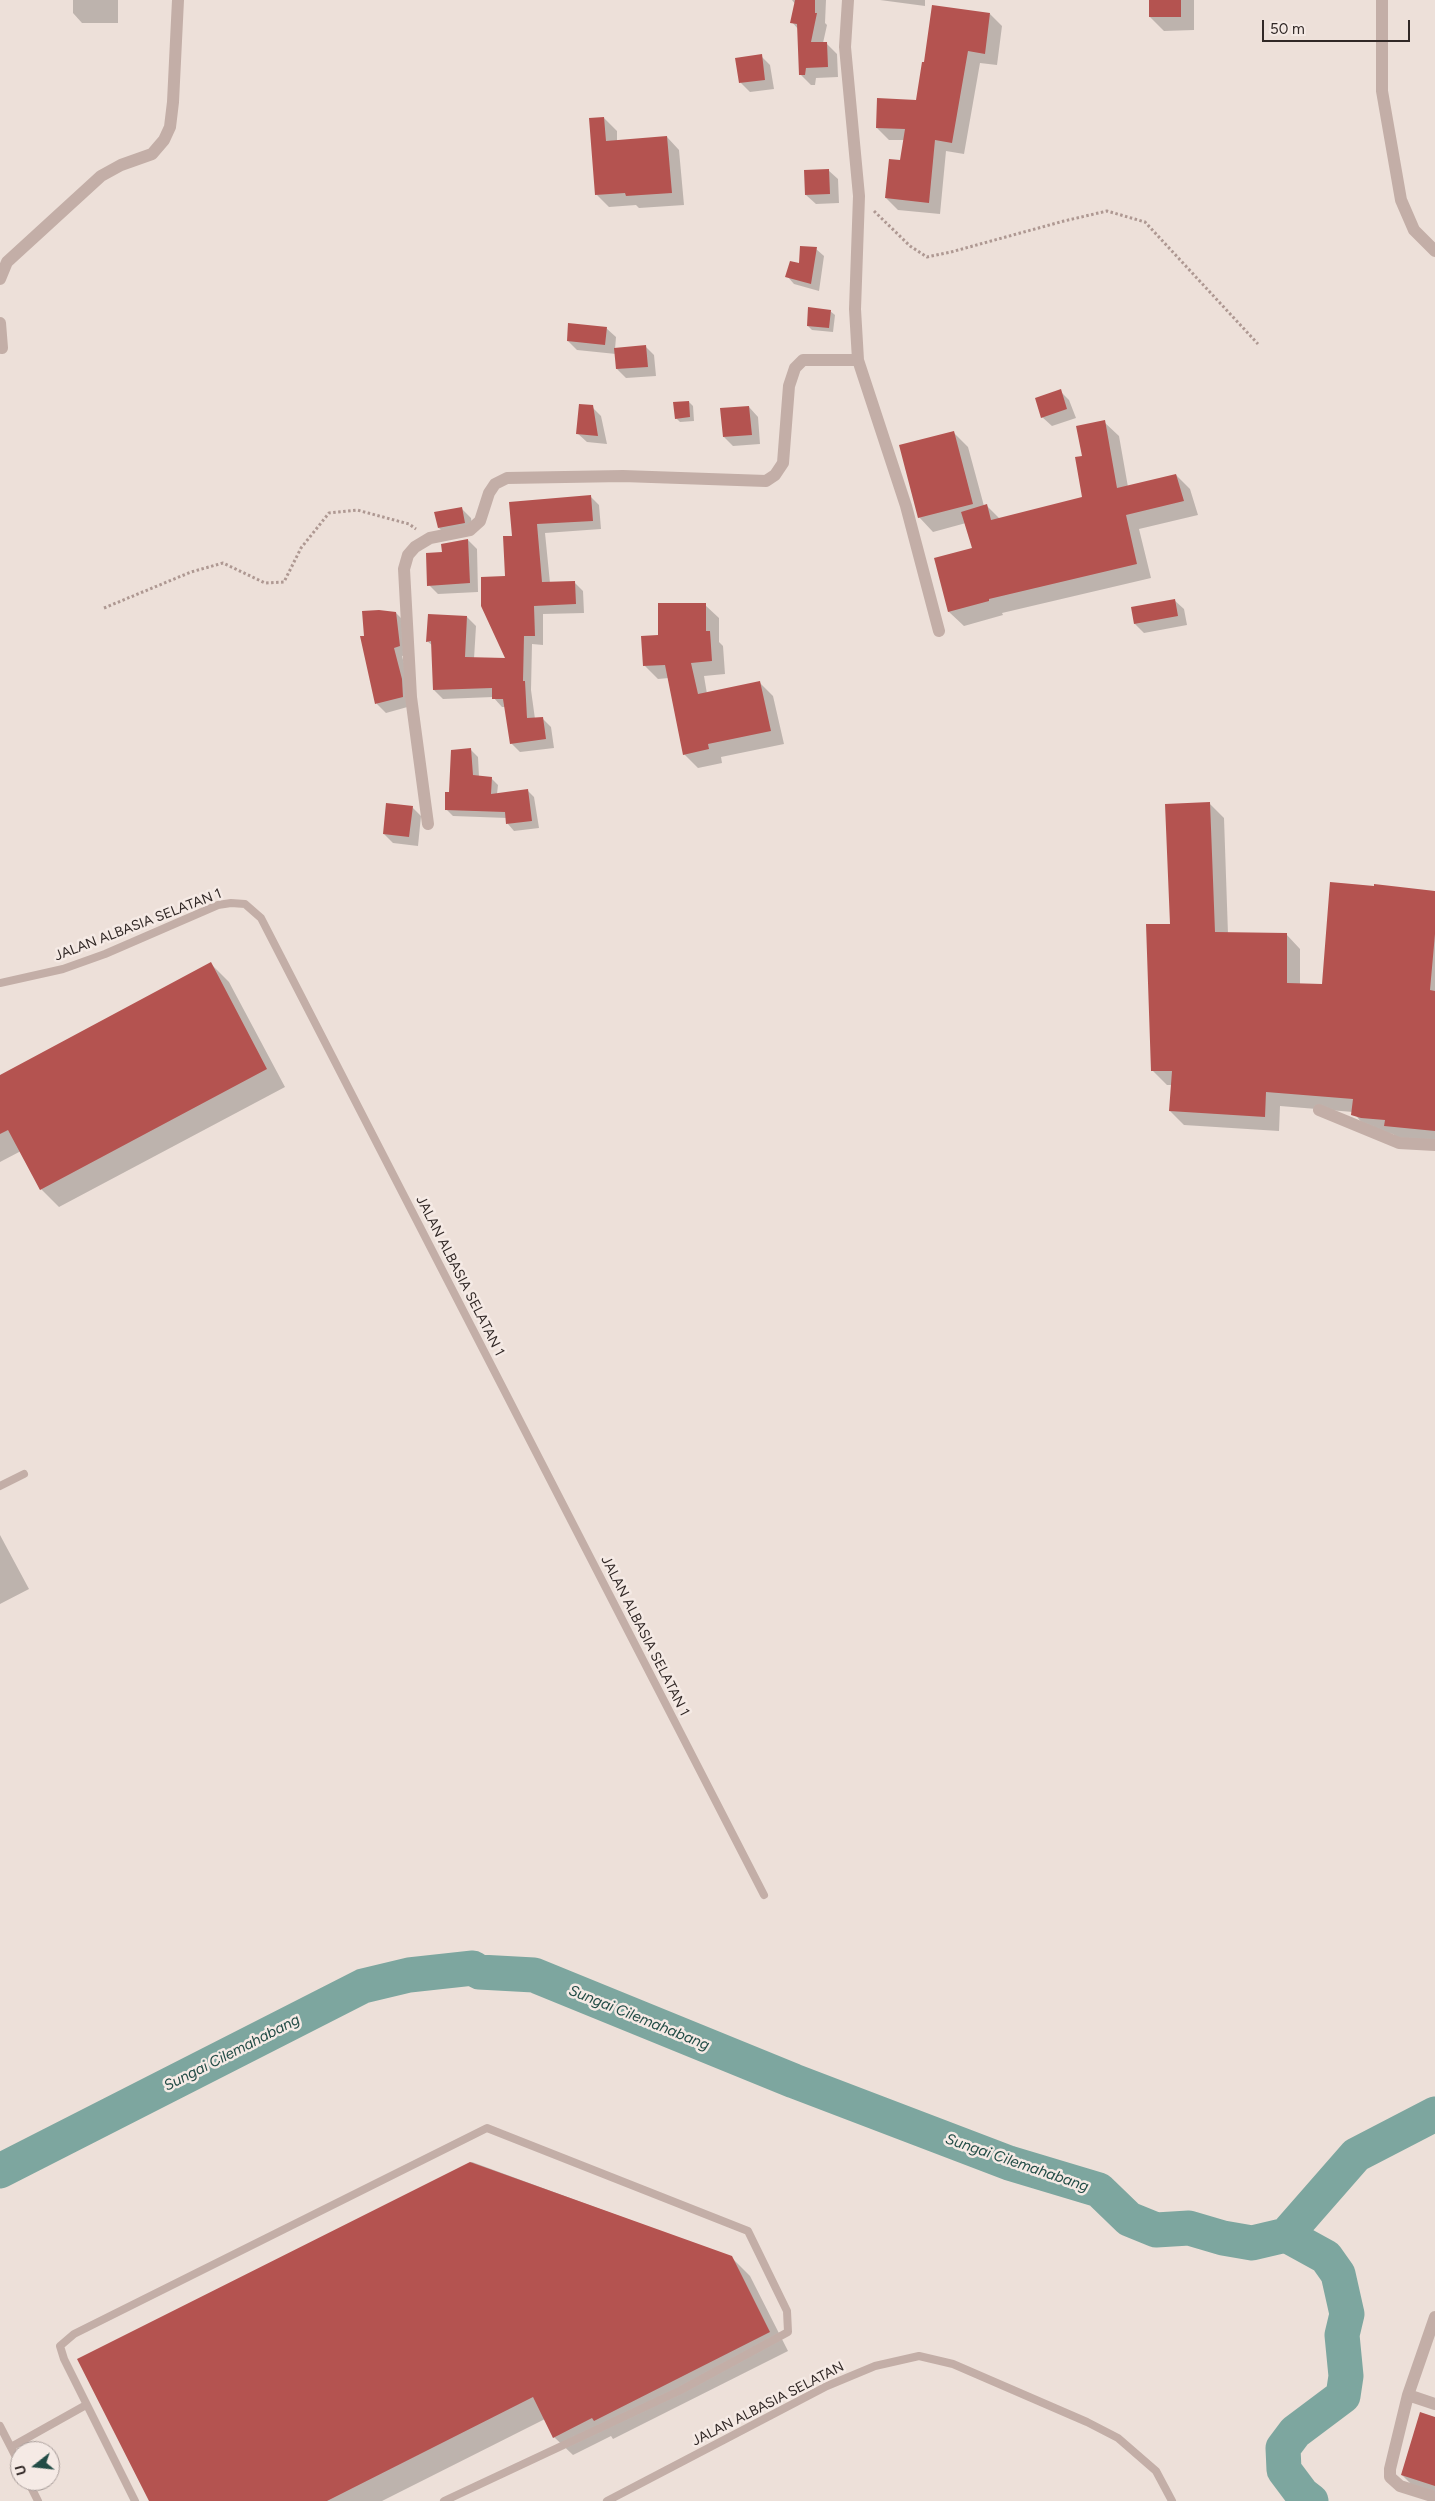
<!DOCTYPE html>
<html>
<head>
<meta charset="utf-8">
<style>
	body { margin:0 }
	#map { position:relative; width:1435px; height:2501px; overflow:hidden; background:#ede0d9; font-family:Figtree,sans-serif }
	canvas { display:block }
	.north { position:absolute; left:10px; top:2441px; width:50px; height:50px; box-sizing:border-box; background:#f5eae5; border:1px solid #a79c99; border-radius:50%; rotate:254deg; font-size:14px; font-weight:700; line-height:20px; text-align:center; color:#312826 }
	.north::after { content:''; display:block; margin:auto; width:18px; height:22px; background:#224c46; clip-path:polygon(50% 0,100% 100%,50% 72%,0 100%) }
	.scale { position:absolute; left:1262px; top:20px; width:148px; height:22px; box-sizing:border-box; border:2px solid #312826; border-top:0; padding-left:6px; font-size:15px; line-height:18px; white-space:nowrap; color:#312826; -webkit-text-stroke:4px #f5eae5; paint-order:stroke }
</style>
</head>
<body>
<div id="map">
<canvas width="1435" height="2501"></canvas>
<div class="north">U</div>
<div class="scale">50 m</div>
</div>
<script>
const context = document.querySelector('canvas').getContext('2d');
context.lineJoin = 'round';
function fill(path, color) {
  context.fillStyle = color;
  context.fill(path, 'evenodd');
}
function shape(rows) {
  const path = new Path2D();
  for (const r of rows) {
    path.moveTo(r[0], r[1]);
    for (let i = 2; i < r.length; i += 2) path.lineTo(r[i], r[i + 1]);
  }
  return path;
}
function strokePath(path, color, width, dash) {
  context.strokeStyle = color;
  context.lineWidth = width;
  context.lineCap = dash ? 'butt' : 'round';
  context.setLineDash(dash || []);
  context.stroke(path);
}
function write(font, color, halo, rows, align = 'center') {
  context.font = font + ' Figtree,sans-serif';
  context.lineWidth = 5;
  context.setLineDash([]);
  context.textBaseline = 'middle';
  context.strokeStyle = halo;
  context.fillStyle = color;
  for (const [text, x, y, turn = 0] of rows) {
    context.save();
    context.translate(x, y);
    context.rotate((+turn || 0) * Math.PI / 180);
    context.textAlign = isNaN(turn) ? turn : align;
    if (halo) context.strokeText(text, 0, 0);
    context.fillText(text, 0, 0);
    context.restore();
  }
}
fill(shape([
	[73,0,118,0,118,23,82,23,73,13],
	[792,0,826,0,825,23,827,25,823,43,826,43,837,54,838,77,816,78,815,85,811,85,800,74,798,29,792,22,796,5],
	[880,0,925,0,925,6],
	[1150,0,1194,0,1194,30,1164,31,1150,17],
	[990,14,1002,26,997,65,980,63,964,154,946,151,940,214,898,210,886,198,901,162,904,140,889,140,877,128,917,101],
	[761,56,770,65,774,89,750,92,741,83,737,59],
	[604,118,617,131,617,141,667,137,679,150,684,205,639,208,636,205,609,207,597,195,591,119],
	[828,170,838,179,839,203,816,204,806,195],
	[816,249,824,256,819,291,794,284,787,276],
	[830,311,835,315,833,332,812,330,808,326],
	[606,328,616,337,615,349,645,346,654,355,656,376,626,378,617,369,616,354,577,350,568,341],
	[1060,391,1069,400,1076,418,1052,426,1042,417],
	[689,402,693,406,694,421,680,422,676,418],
	[592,407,601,416,607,444,587,442,577,433],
	[749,407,758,417,760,444,733,446,724,437],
	[1104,422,1119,436,1128,487,1176,475,1190,489,1198,515,1139,529,1151,578,1002,613,1003,615,964,626,949,612,935,559,974,549,966,523,933,532,919,517,954,433,968,447,984,506,986,505,1000,519,1084,498,1083,457],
	[590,496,599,505,601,529,545,533,550,583,574,582,583,591,584,613,543,614,543,645,532,644,531,690,535,719,542,718,551,727,554,748,520,752,511,743,506,707,502,707,493,697,443,699,434,690,433,646,427,641,467,617,476,626,474,659,507,659,507,578,513,537,510,503],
	[461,508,471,518,473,532,448,537,439,528],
	[468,540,477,549,478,592,438,594,429,585,444,553],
	[1174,600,1184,609,1187,625,1144,633,1135,624,1132,608],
	[705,605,719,618,719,642,723,646,725,674,704,676,707,694,760,683,773,696,784,744,721,757,722,763,698,768,684,754,669,678,658,679,645,666,659,636],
	[396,613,405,622,409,655,402,656,411,689,411,706,386,713,377,704,365,637],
	[471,750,478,757,479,777,491,778,498,785,497,794,527,790,534,797,539,828,514,831,508,824,507,818,453,816,446,809],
	[1209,803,1224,818,1228,934,1286,934,1300,949,1300,985,1323,985,1435,893,1435,1143,1400,1140,1393,1134,1376,1132,1367,1129,1353,1112,1280,1106,1279,1131,1184,1125,1170,1111,1172,1085,1167,1085,1152,1070,1171,925],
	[412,807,421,816,418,846,393,843,384,834],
	[211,964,229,982,285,1087,59,1207,41,1189,21,1151,0,1162,0,1076],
	[0,1535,29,1589,0,1604],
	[472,2162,731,2257,750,2276,788,2351,613,2439,611,2436,573,2455,554,2437,545,2419,382,2501,150,2501,79,2359],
	[1435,2418,1435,2492,1411,2484,1402,2475]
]), '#0003');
strokePath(shape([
	[0,2171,363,1986,409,1975,473,1968,479,1972,534,1975,794,2081,1009,2163,1099,2190,1129,2219,1156,2230,1189,2228,1223,2238,1252,2243,1286,2235],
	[1286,2235,1326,2257,1338,2274,1347,2314,1342,2335,1346,2376,1343,2396,1295,2432,1283,2448,1284,2470,1302,2494,1311,2501],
	[1286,2235,1356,2155,1435,2114]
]), '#7da69f', 35);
fill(shape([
	[795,0,815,0,815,13,817,13,811,42,827,42,828,67,806,68,805,75,799,75,797,24,790,23],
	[1149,0,1181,0,1181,17,1149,17],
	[932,5,990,13,985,54,968,51,952,143,935,140,929,203,885,198,889,159,900,160,905,129,876,128,877,98,916,100,922,62,924,62],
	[762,54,765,80,739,83,735,58],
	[604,117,606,141,667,136,672,193,626,196,625,193,595,195,589,118],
	[829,169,830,194,805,195,804,170],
	[800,246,817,247,811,284,785,277,790,261,799,263],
	[808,307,831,310,829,328,807,326],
	[568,323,607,327,605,345,567,341],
	[646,345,648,367,616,369,614,348],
	[1061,389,1067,409,1041,418,1035,398],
	[689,401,690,417,675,419,673,402],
	[579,404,593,405,598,436,576,434],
	[749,406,752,435,723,437,720,408],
	[1105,420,1117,488,1176,474,1184,501,1126,515,1137,564,989,599,989,601,948,612,934,558,972,548,961,512,987,504,991,520,1082,497,1075,457,1082,456,1076,426],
	[954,431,973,504,918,518,899,445],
	[591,495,593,521,537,524,542,582,575,581,576,604,534,606,535,636,524,636,523,681,525,681,527,718,543,717,546,739,510,744,503,699,492,699,492,688,433,690,431,641,426,642,428,614,467,616,465,657,505,658,481,606,481,577,505,576,503,536,512,536,509,502],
	[462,507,465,523,438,528,434,512],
	[468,539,470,583,427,586,426,553,442,552,441,544],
	[1175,599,1178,616,1134,624,1131,607],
	[658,603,706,603,706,631,710,631,712,661,691,663,698,694,760,681,771,731,708,744,709,749,683,755,665,665,643,666,641,636,658,635],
	[379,610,396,612,400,646,394,648,402,679,403,697,375,704,360,636,364,636,362,611],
	[471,748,473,775,492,777,491,794,528,789,532,821,506,824,505,812,445,810,445,792,449,792,451,750],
	[1210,802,1215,932,1287,933,1287,983,1322,984,1330,882,1374,886,1374,884,1435,891,1435,934,1430,990,1435,991,1435,1131,1384,1126,1385,1120,1361,1118,1351,1115,1353,1099,1266,1092,1265,1117,1169,1111,1172,1071,1151,1071,1146,924,1170,924,1165,804],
	[386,803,413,806,409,837,383,834],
	[211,962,267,1069,40,1190,8,1130,0,1134,0,1075],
	[470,2162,732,2256,770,2332,594,2421,592,2418,553,2438,533,2397,327,2501,149,2501,77,2359],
	[1420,2412,1435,2417,1435,2486,1401,2475]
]), '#b45350');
strokePath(shape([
	[874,211,910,246,927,257,951,252,1064,221,1107,211,1145,222,1258,344],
	[104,608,191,572,223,563,265,583,284,582,301,548,329,513,357,510,409,524,416,529]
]), '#ae9892', 3, [2.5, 2.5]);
strokePath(shape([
	[0,983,63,969,105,954,218,905,231,903,245,904,261,918,764,1895],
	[0,1486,24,1474],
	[0,2426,20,2465],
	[11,2447,86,2405],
	[28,2481,38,2501],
	[135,2501,64,2359,60,2346,74,2334,487,2128,748,2231,787,2311,788,2332,681,2390,444,2501],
	[607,2501,827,2386,875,2366,919,2356,953,2364,1087,2422,1118,2438,1156,2471,1172,2501]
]), '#c3aea7', 8);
strokePath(shape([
	[1382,0,1382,91,1401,200,1414,230,1435,251],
	[0,279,7,262,101,176,121,165,152,154,164,140,170,127,173,102,178,0],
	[0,323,2,348],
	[858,360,906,506,939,631],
	[428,824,411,697,404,569,408,555,415,547,430,538,470,530,480,521,489,493,495,484,507,478,623,476,766,481,775,475,783,463,789,386,795,368,803,360,858,360,855,309,859,196,845,47,848,0],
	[1319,1110,1399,1143,1435,1145],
	[1435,2317,1408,2395,1390,2469,1390,2477,1400,2486,1435,2497],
	[1408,2395,1435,2404]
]), '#c3aea7', 12);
write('14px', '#312826', '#f5eae5', [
	["JALAN ALBASIA SELATAN 1",138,925,-21],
	["JALAN ALBASIA SELATAN 1",460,1276,63],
	["JALAN ALBASIA SELATAN 1",645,1636,63],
	["JALAN ALBASIA SELATAN",768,2404,-27]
]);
write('italic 15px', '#224c46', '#f5eae5', [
	["Sungai Cilemahabang",639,2018,22],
	["Sungai Cilemahabang",232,2053,-27],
	["Sungai Cilemahabang",1017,2163,19]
]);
</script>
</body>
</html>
